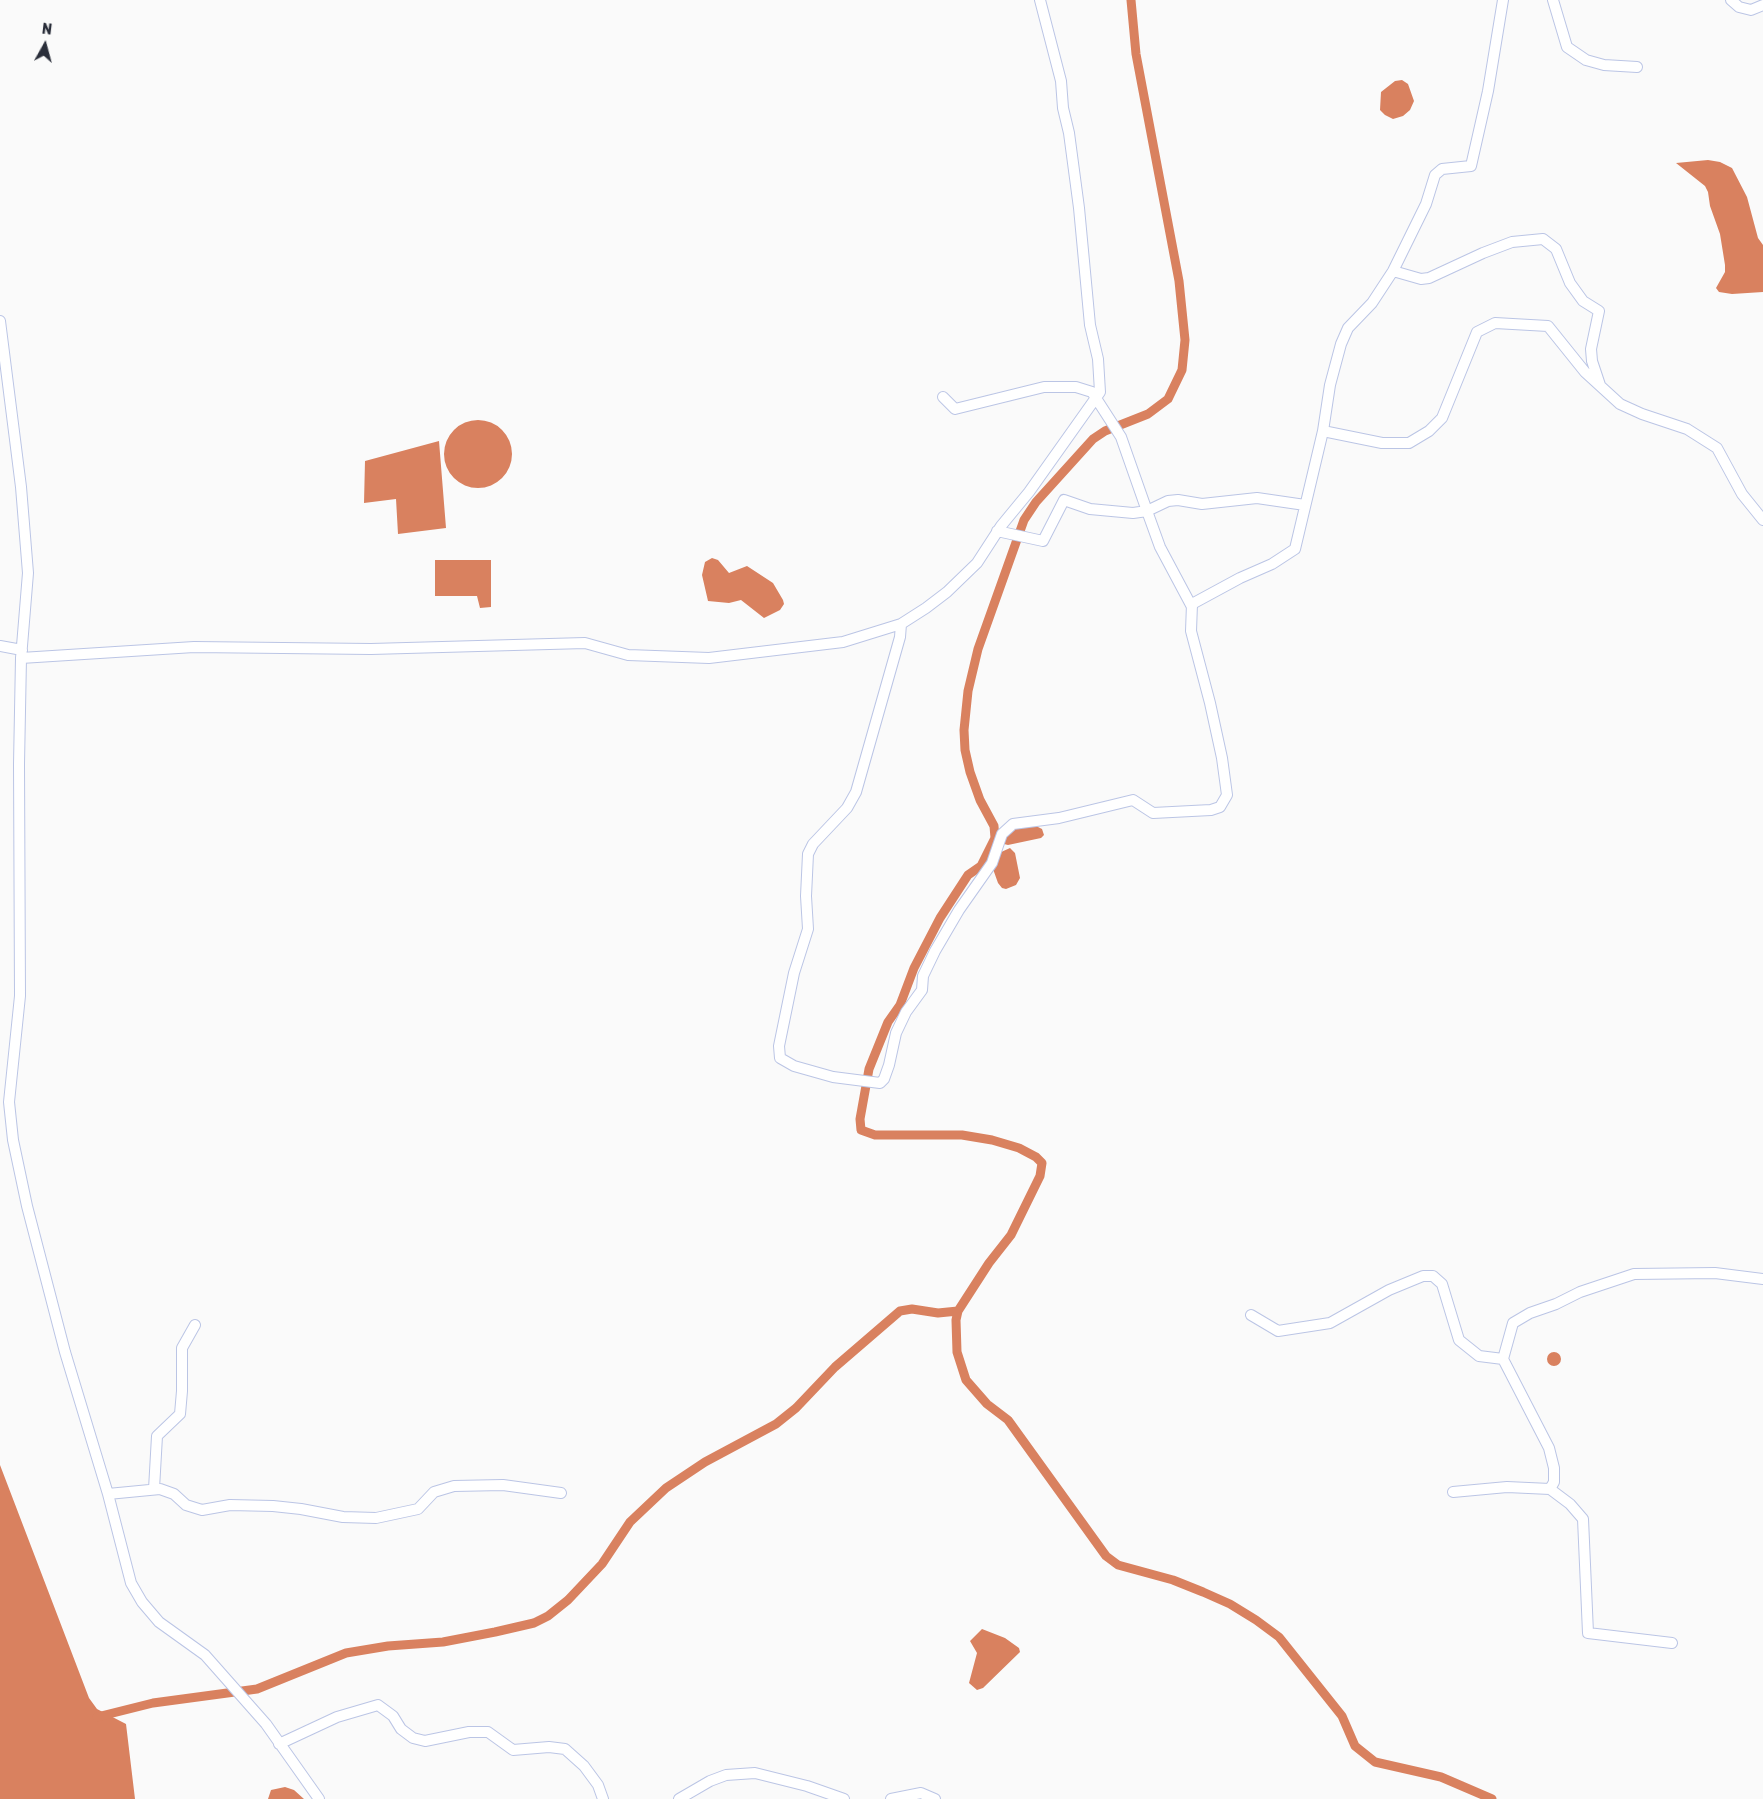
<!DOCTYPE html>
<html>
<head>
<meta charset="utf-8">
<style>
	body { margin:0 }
	#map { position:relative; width:1763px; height:1799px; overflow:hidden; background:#fafafa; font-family:Rubik,sans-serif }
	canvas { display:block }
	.north { position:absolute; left:20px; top:20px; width:50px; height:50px; -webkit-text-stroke:4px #fafafa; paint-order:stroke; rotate:7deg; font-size:14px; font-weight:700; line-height:20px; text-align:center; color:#2a2e3a }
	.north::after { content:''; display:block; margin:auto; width:18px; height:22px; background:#2a2e3a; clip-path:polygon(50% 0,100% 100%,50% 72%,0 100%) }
</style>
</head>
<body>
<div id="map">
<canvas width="1763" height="1799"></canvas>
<div class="north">N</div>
</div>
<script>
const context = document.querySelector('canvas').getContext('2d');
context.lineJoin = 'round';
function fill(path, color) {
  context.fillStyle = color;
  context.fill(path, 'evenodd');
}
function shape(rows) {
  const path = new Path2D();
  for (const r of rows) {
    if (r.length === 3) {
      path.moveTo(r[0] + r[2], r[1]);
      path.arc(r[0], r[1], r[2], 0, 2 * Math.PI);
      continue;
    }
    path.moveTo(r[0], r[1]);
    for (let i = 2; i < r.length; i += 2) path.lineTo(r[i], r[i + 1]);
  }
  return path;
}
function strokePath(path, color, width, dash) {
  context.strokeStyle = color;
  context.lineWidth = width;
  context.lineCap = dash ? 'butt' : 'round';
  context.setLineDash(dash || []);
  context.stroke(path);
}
fill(shape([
	[1402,80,1408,84,1414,101,1410,110,1403,116,1393,119,1385,115,1380,110,1381,92,1395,81],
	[1708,160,1720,162,1732,168,1747,197,1758,238,1763,245,1763,292,1732,294,1719,292,1716,288,1725,272,1725,265,1720,234,1710,206,1708,192,1705,186,1676,163],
	[478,454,34],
	[439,441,446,528,398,534,396,499,364,503,365,461],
	[712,558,718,560,729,573,747,566,773,583,783,600,784,604,780,610,764,618,741,600,729,603,708,601,702,575,705,562],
	[435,560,491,560,491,607,480,608,477,596,435,596],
	[1034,825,1042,829,1044,835,1041,838,1008,845,1004,844,1004,839,1013,827],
	[1010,848,1015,853,1020,878,1016,885,1006,889,1002,888,998,883,993,869,999,853],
	[1554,1359,7],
	[0,1465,89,1698,97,1709,126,1724,135,1799,0,1799],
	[982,1629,1005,1638,1019,1648,1020,1652,983,1688,977,1690,969,1683,977,1653,970,1641],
	[285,1787,294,1790,304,1799,268,1799,271,1790]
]), '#d9815f');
strokePath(shape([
	[958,1311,956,1320,957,1352,966,1380,987,1404,1008,1420,1106,1556,1118,1565,1173,1580,1203,1592,1230,1604,1256,1620,1279,1637,1342,1716,1355,1746,1375,1762,1441,1777,1492,1799],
	[97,1717,153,1703,257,1689,346,1653,388,1646,443,1642,495,1632,534,1623,548,1616,568,1600,602,1564,630,1522,666,1488,705,1462,776,1424,796,1408,835,1367,900,1311,912,1309,938,1313,958,1311,989,1263,1011,1235,1040,1176,1042,1163,1036,1157,1019,1148,992,1140,962,1135,875,1135,861,1130,860,1119,869,1069,888,1022,900,1005,914,968,940,918,968,875,981,866,995,838,994,826,980,800,970,772,965,750,964,730,968,691,978,649,1024,520,1036,502,1093,439,1105,431,1148,414,1168,399,1182,370,1185,340,1179,281,1136,54,1131,0]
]), '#d9815f', 9);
const minor = shape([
	[1503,0,1488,91,1471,166,1442,169,1435,175,1426,204,1393,271,1372,303,1348,328,1341,344,1330,385,1323,431,1382,443,1409,443,1429,431,1442,418,1477,332,1495,323,1548,326,1585,372,1620,404,1642,414,1687,429,1717,448,1742,494,1763,520],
	[1553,0,1567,47,1586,60,1604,65,1637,67],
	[1731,0,1739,7,1751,10,1763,5],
	[1393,271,1421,279,1429,278,1483,253,1512,242,1543,239,1556,249,1570,283,1583,301,1599,311,1591,349,1592,361,1600,385],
	[0,321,21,487,28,573,21,658,19,764,20,996,9,1102,13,1140,27,1206,65,1352,108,1494,131,1583,142,1602,159,1622,205,1655,266,1724,319,1799],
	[943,397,955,409,1044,387,1076,387,1092,392,1121,437,1147,511,1168,501,1178,500,1202,504,1257,498,1305,505],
	[997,531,1043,541,1064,500,1090,509,1133,513,1147,511,1160,547,1192,607],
	[901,624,900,637,856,792,847,808,813,844,808,854,806,896,808,929,794,973,779,1046,780,1058,794,1066,833,1077,880,1083,884,1079,889,1065,896,1033,906,1012,922,990,923,976,935,951,959,910,992,863,1002,834,1013,824,1059,818,1133,800,1153,813,1211,810,1220,807,1227,795,1222,758,1210,703,1191,631,1192,604,1240,578,1272,564,1295,549,1323,431],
	[0,646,22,650],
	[21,658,194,647,371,649,585,643,628,655,709,658,843,642,901,624,926,608,947,592,977,563,1001,526,1029,492,1100,392,1098,359,1090,325,1079,208,1069,133,1063,108,1061,81,1040,0],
	[1251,1315,1278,1331,1330,1323,1389,1290,1423,1276,1433,1276,1442,1284,1459,1340,1479,1356,1503,1359],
	[154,1489,157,1436,180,1414,182,1391,182,1348,195,1325],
	[1550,1489,1570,1504,1583,1519,1588,1633,1672,1643],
	[1453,1492,1507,1487,1550,1489,1554,1482,1554,1468,1549,1448,1503,1359,1513,1323,1530,1313,1556,1304,1580,1292,1634,1274,1715,1273,1763,1279],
	[108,1494,160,1489,174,1494,186,1505,202,1510,230,1505,273,1506,301,1509,343,1517,376,1518,418,1509,434,1492,454,1486,503,1485,561,1493],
	[279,1744,337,1717,378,1705,393,1716,401,1729,413,1738,425,1741,469,1732,488,1732,513,1750,549,1747,565,1749,584,1766,598,1785,603,1799],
	[679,1799,710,1781,726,1775,755,1773,807,1786,844,1799],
	[891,1799,921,1793,935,1799]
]);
strokePath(minor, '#bbc5e5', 12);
strokePath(minor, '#fff', 10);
</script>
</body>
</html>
